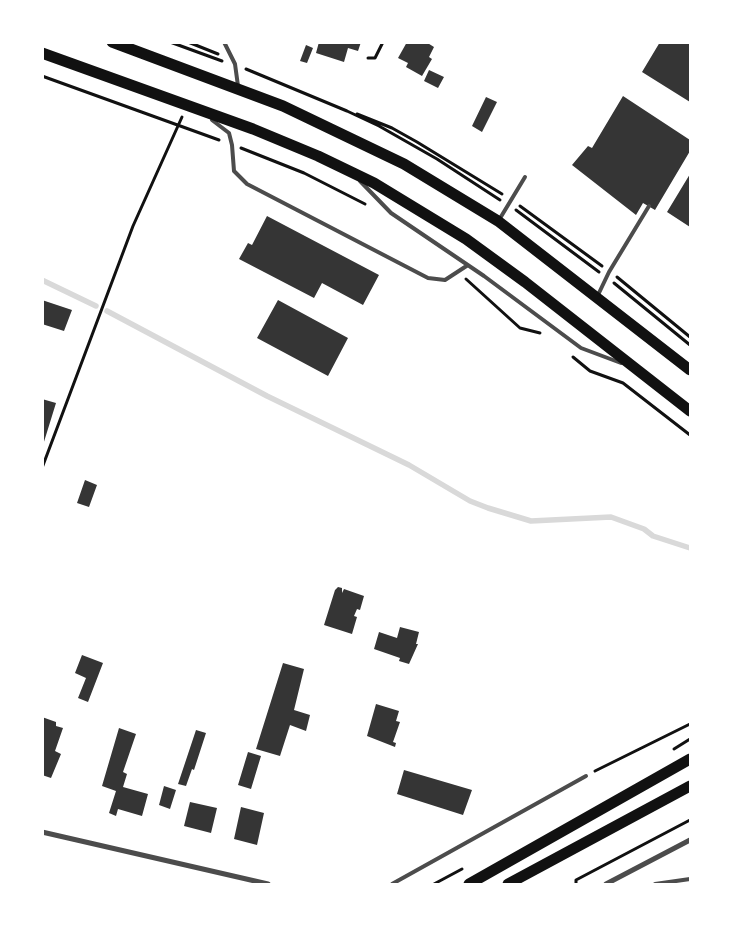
<!DOCTYPE html>
<html>
<head>
<meta charset="utf-8">
<style>
	body { margin:0 }
	#map { position:relative; width:733px; height:927px; overflow:hidden; background:#fff; font-family:"PT Sans Narrow",sans-serif }
	canvas { display:block }
	.frame { position:absolute; inset:0; border:44px solid #fff; pointer-events:none }
</style>
</head>
<body>
<div id="map">
<canvas width="733" height="927"></canvas>
<div class="frame"></div>
</div>
<script>
const context = document.querySelector('canvas').getContext('2d');
context.lineJoin = 'round';
function shape(rows) {
  const path = new Path2D();
  for (const r of rows) {
    path.moveTo(r[0], r[1]);
    for (let i = 2; i < r.length; i += 2) path.lineTo(r[i], r[i + 1]);
  }
  return path;
}
function strokePath(path, color, width, dash) {
  context.strokeStyle = color;
  context.lineWidth = width;
  context.lineCap = dash ? 'butt' : 'round';
  context.setLineDash(dash || []);
  context.stroke(path);
}
function fill(path, color) {
  context.fillStyle = color;
  context.fill(path, 'evenodd');
}
strokePath(shape([
	[42,280,96,306],
	[107,311,267,396,409,465,470,501,488,508,531,521,611,517,644,529,653,536,690,548]
]), '#d9d9d9', 5.5);
fill(shape([
	[319,42,361,42,358,51,348,48,344,62,316,53],
	[407,42,426,42,434,47,429,57,432,59,422,76,406,67,408,63,398,58],
	[660,42,690,42,690,102,642,72],
	[306,45,313,48,307,63,300,61],
	[429,70,444,77,438,88,424,81],
	[623,96,690,140,690,151,655,210,643,203,636,215,572,165,588,146,592,148],
	[486,97,497,102,482,132,472,126],
	[690,174,690,227,667,212],
	[267,216,379,275,363,305,322,283,314,298,239,259,248,243,252,245],
	[42,300,72,310,64,331,42,324],
	[278,300,348,338,328,376,257,338],
	[42,399,56,403,43,445,42,445],
	[85,480,97,485,89,507,77,503],
	[338,587,342,588,342,593,344,589,364,596,360,610,357,609,354,616,357,617,352,634,324,625,335,590],
	[400,627,419,632,416,644,418,644,409,664,399,661,400,658,374,649,379,632,397,638],
	[82,655,103,663,88,702,78,698,86,678,75,673],
	[283,663,304,669,294,710,310,715,306,731,290,725,280,756,256,749],
	[376,704,399,711,396,721,400,722,393,742,396,743,395,747,367,736],
	[42,717,56,722,56,726,63,728,55,751,61,754,51,778,42,775],
	[119,728,136,734,123,772,127,774,123,787,148,794,142,816,118,809,116,816,109,813,116,791,102,786],
	[196,730,206,733,194,770,192,769,186,786,178,784],
	[248,752,261,756,251,789,238,785],
	[404,770,472,790,463,815,397,794],
	[164,786,176,790,170,809,159,805],
	[190,802,217,808,211,833,184,826],
	[241,807,264,813,257,845,234,839]
]), '#353535');
strokePath(shape([
	[170,42,222,61],
	[188,42,218,54],
	[368,58,375,58,383,42],
	[246,69,347,111,379,126,437,159,500,200],
	[42,76,219,140],
	[357,114,392,128,417,142,502,194],
	[241,148,304,173,365,204],
	[520,206,602,266],
	[516,210,599,272],
	[617,277,690,337],
	[466,279,520,328,540,333],
	[614,283,690,345],
	[573,357,590,371,623,383,690,435],
	[42,468,133,226,182,117],
	[674,749,690,739],
	[595,771,690,724],
	[434,884,462,869],
	[576,884,576,880,690,820]
]), '#111', 3);
strokePath(shape([
	[224,42,235,64,238,86],
	[212,120,229,133,232,145,234,171,247,184,428,278,445,280,468,265],
	[360,181,391,213,484,276,581,348,621,363],
	[499,220,525,177],
	[598,295,609,272,649,206],
	[392,884,586,776],
	[655,884,690,879]
]), '#4c4c4c', 4);
strokePath(shape([
	[42,832,268,884],
	[606,884,690,840]
]), '#4c4c4c', 5);
strokePath(shape([
	[112,42,283,106,404,164,498,221,690,370],
	[42,53,253,129,318,156,374,183,466,239,525,282,690,411],
	[469,884,690,759],
	[508,884,690,786]
]), '#111', 11);
</script>
</body>
</html>
